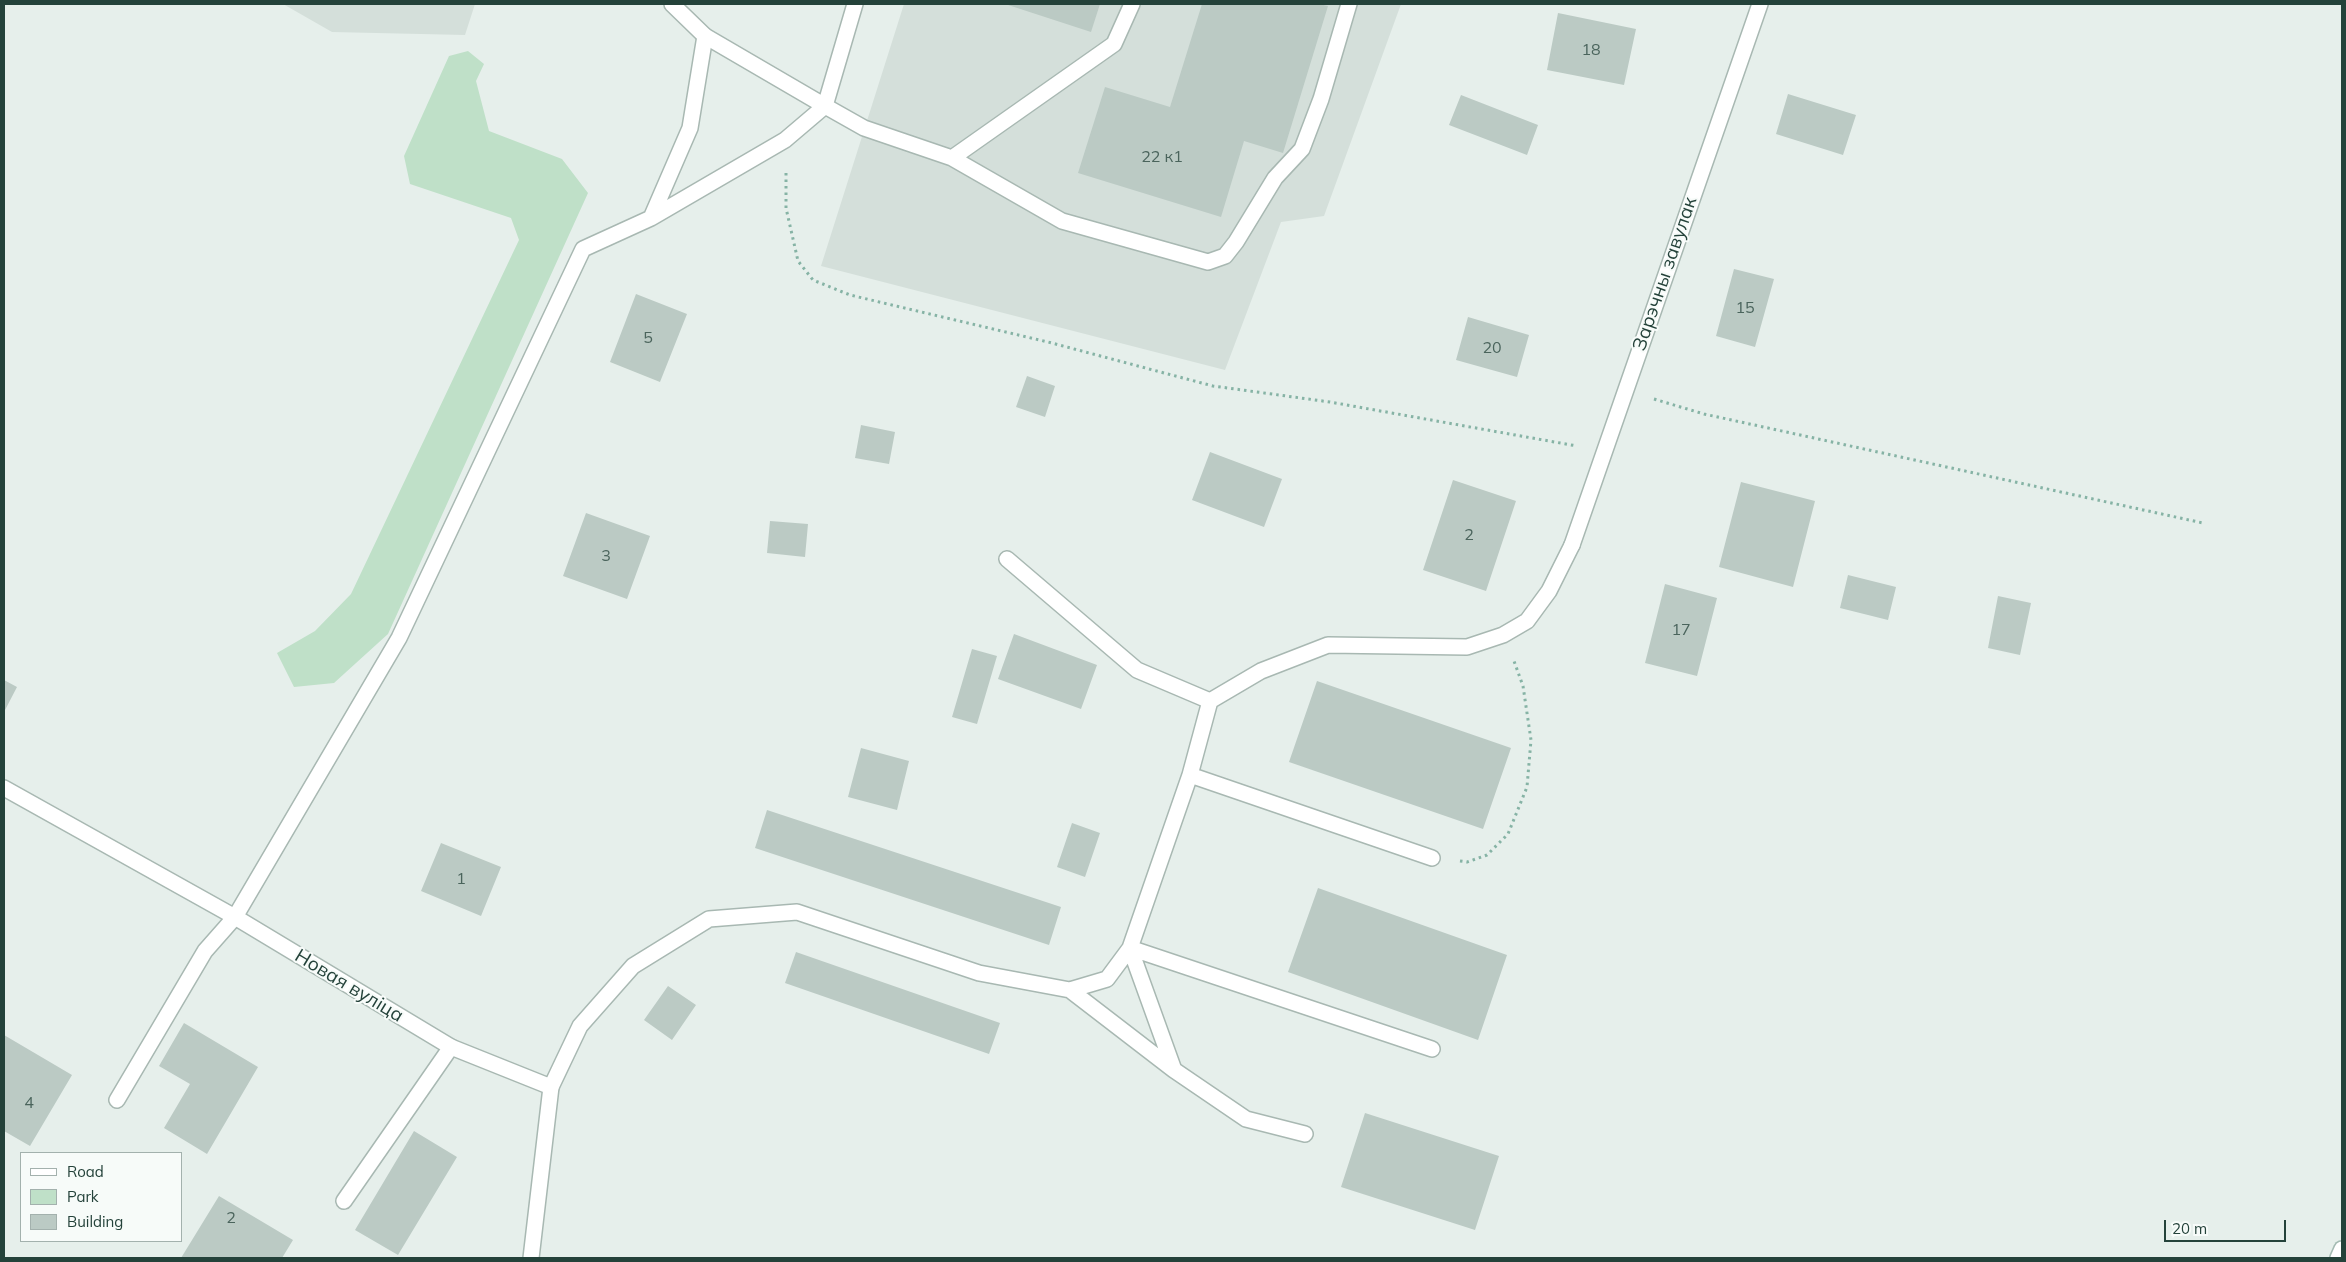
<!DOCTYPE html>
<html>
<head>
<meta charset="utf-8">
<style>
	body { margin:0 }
	#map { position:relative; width:2346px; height:1262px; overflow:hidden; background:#e6efeb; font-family:Mulish,sans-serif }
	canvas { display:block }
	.frame { position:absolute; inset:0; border:5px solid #24423a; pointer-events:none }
	.legend { position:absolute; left:20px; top:1152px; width:162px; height:90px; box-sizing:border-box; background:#f7fbf9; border:1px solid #a3b1ad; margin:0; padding:6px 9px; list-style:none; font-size:15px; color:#24423a }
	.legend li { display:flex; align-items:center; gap:10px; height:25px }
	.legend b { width:25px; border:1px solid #a3b1ad }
	.scale { position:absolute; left:2164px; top:1220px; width:122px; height:22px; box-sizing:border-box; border:2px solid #24423a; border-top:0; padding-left:6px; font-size:15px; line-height:18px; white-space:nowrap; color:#24423a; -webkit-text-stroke:4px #f7fbf9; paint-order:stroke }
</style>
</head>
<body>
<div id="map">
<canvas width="2346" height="1262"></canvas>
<div class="frame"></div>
<ul class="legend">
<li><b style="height:6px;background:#fff"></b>Road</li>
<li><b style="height:14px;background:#bfe0c8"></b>Park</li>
<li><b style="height:14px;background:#bbcac4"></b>Building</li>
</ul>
<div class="scale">20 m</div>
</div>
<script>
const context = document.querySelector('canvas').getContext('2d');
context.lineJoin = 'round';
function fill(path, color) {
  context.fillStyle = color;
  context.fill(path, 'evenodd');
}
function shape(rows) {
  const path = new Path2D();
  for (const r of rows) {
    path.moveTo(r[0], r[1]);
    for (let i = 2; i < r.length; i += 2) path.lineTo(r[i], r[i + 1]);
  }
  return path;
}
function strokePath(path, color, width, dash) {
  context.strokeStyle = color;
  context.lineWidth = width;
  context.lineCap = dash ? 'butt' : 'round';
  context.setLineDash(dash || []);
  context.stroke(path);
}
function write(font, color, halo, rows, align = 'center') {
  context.font = font + ' Mulish,sans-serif';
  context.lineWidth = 4;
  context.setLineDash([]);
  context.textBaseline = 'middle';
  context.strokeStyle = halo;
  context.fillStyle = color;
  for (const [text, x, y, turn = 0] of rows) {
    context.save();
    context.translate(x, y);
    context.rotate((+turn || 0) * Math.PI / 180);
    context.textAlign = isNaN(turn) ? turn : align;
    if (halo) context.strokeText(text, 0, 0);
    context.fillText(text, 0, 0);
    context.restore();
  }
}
fill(shape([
	[283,4,475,4,465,35,332,32],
	[904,4,1401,4,1324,216,1281,222,1225,370,821,266]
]), '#d4dfda');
fill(shape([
	[468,51,484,64,476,81,489,131,562,159,588,193,388,634,334,683,294,687,277,653,315,631,351,594,519,240,511,218,410,184,404,156,449,56]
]), '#bfe0c8');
fill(shape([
	[1005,4,1100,4,1091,32],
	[1202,4,1319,4,1328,6,1283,153,1244,141,1221,217,1078,173,1105,87,1170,107],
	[1558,13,1636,29,1624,85,1547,70],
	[1788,94,1856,115,1843,155,1776,134],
	[1461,95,1538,125,1527,155,1449,125],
	[1734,269,1774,279,1755,347,1716,336],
	[636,294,687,314,660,382,610,362],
	[1468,317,1529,335,1517,377,1456,360],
	[1027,376,1055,386,1045,417,1016,407],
	[861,425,895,432,889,464,855,458],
	[1210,452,1282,479,1264,527,1192,500],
	[1453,480,1516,501,1486,591,1423,570],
	[1741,482,1815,501,1793,587,1719,567],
	[586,513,650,536,627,599,563,576],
	[770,521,808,524,805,557,767,553],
	[1848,575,1896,587,1888,620,1840,608],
	[1665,584,1717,598,1697,676,1645,663],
	[1998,596,2031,603,2020,655,1988,648],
	[1014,634,1097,665,1081,709,998,679],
	[972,649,997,656,977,724,952,717],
	[4,680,17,687,4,712],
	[1317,681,1511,748,1483,829,1289,762],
	[861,748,909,761,897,810,848,797],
	[767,810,1061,907,1049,945,755,848],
	[1072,823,1100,833,1085,877,1057,867],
	[441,843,501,867,481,916,421,891],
	[1318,888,1507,955,1478,1040,1288,972],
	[796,952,1000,1023,989,1054,785,983],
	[668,986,696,1005,672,1040,644,1020],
	[184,1023,258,1067,207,1154,164,1128,190,1084,159,1066],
	[4,1035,72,1075,30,1146,4,1131],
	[1365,1113,1499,1156,1475,1230,1341,1187],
	[414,1131,457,1157,398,1255,355,1230],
	[219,1196,293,1240,282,1258,181,1258]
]), '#bbcac4');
const service = shape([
	[952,158,1062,221,1208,262,1225,256,1236,242,1275,178,1302,149,1321,99,1349,4],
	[651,218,785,140,825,106,864,128,952,158,1114,44,1132,4],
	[1007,559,1137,670,1210,701],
	[1190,775,1432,858],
	[1130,948,1432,1049],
	[1130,948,1174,1070,1246,1119,1305,1134],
	[1070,990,1174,1070],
	[551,1087,580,1026,633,966,709,919,797,912,979,973,1070,990,1107,979,1130,948,1190,775,1210,701,1261,671,1328,645,1467,647,1503,635,1527,621,1549,591,1572,545],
	[117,1100,205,951,235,917,399,638,583,249,651,218,690,128,705,36],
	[344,1201,451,1047]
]);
const minor = shape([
	[672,4,705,36,825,106,855,4],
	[1572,545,1760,4],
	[4,788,235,917,451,1047,551,1087,531,1258]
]);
const secondary = shape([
	[2338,1258,2342,1249]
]);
strokePath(service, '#a8b8b2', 18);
strokePath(minor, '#a8b8b2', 18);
strokePath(secondary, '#a4bbb3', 18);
strokePath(shape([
	[786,173,786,208,798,261,813,280,850,295,1048,342,1213,386,1330,402,1577,446],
	[1654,399,1704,414,2203,523],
	[1460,861,1467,862,1487,855,1508,834,1527,787,1531,740,1523,686,1514,661]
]), '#86b3a5', 3, [2.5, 4]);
strokePath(service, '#fff', 15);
strokePath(minor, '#fff', 15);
strokePath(secondary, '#fff', 15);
write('16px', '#4a645c', null, [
	["18",1591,50],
	["22 к1",1162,157],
	["15",1745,308],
	["5",648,338],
	["20",1492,348],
	["2",1469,535],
	["3",606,556],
	["17",1681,630],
	["1",461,879],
	["4",29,1103],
	["2",231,1218]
]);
write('19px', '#24423a', '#f7fbf9', [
	["Зарэчны завулак",1665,274,-71],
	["Новая вуліца",349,986,31]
]);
</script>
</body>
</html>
